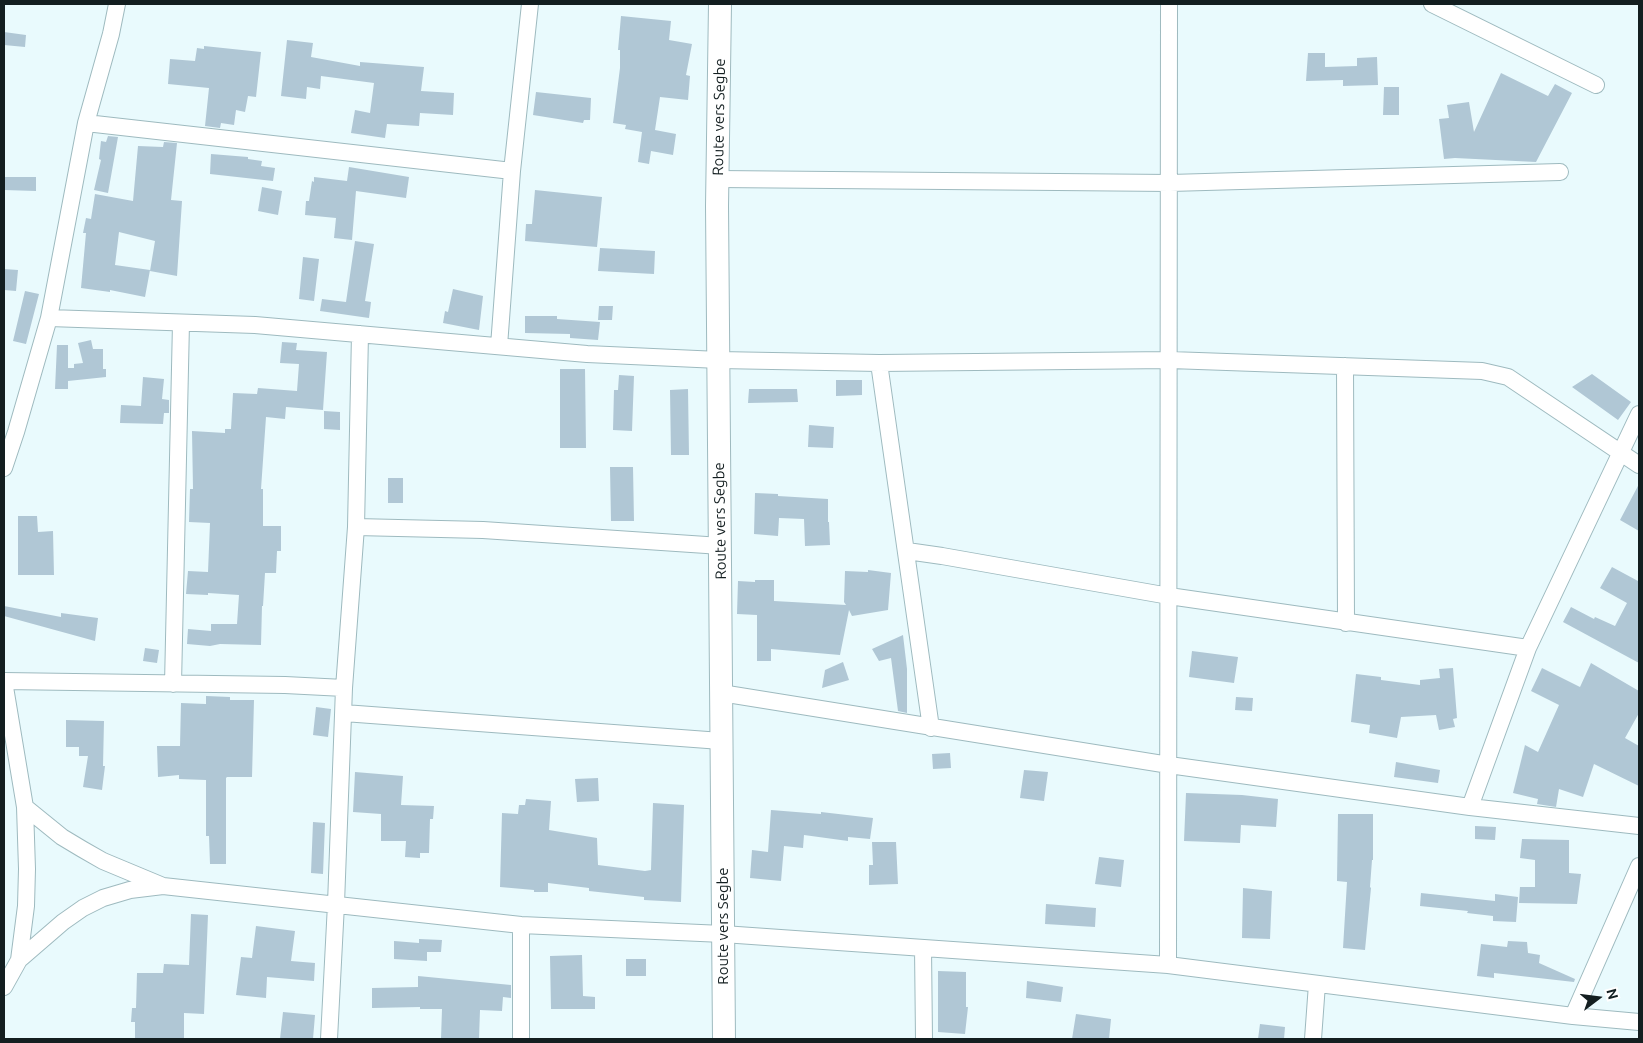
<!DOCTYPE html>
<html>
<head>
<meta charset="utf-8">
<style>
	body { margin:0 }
	#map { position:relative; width:1643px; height:1043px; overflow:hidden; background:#e9fafd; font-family:Ubuntu,sans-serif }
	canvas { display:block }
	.frame { position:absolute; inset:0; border:5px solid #131e20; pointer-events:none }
	.north { position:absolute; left:1573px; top:973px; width:50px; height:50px; -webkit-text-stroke:4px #fff; paint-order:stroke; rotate:75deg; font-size:14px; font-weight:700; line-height:20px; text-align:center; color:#131e20 }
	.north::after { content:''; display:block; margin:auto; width:18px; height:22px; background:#131e20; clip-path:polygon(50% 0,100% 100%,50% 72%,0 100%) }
</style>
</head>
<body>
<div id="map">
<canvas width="1643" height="1043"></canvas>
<div class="frame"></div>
<div class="north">N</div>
</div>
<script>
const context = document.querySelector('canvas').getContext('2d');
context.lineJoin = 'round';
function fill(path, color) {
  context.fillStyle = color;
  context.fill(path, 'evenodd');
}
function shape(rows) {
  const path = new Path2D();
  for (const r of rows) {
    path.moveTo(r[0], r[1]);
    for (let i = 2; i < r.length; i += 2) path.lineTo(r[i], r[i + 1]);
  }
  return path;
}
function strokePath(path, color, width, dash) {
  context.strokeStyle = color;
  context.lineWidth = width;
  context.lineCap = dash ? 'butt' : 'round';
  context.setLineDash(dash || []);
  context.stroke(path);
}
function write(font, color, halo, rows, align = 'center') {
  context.font = font + ' Ubuntu,sans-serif';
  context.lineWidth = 4.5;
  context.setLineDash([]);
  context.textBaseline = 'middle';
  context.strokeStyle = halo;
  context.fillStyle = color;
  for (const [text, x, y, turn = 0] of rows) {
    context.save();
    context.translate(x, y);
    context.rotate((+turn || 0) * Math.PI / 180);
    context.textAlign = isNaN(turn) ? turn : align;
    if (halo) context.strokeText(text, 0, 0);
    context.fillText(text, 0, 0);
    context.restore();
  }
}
fill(shape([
	[621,16,671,21,669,40,692,44,686,75,690,76,688,100,660,97,655,130,676,134,673,155,651,151,649,164,638,162,642,132,625,129,626,125,613,123,620,68,620,50,618,50],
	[4,32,26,35,25,47,4,45],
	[287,40,313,43,311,57,360,66,360,62,424,67,421,91,454,93,453,115,420,113,419,126,387,124,385,138,351,133,355,110,370,113,374,83,321,76,320,89,307,87,306,99,281,96],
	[204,46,261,52,256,97,248,96,245,112,236,110,234,125,221,123,220,128,205,126,209,88,168,84,170,59,195,61,197,48,204,49],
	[1308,53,1325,53,1325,67,1357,66,1357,58,1377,57,1378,85,1343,86,1343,80,1306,81],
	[1501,73,1548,96,1555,84,1572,93,1536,162,1455,158,1444,159,1439,119,1449,118,1447,105,1469,102,1474,132],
	[1384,87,1399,87,1399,115,1383,115],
	[536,92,591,98,590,120,584,120,583,123,533,115],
	[108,136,118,137,108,193,94,190,101,160,99,159,101,141,106,142],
	[164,142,177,143,171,200,182,201,177,276,150,271,155,241,119,232,115,265,150,270,145,297,110,290,110,292,81,288,86,233,83,233,86,218,91,219,95,194,133,201,138,146,163,147],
	[211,154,248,157,248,159,262,161,261,166,275,168,273,181,210,174],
	[349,167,409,177,406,198,356,191,352,240,334,238,336,218,305,215,306,201,309,201,312,181,314,182,314,177,347,181],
	[4,177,36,177,36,191,4,190],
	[262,187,282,191,278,215,258,211],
	[535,190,602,197,597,247,525,241,526,224,532,224],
	[355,241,374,244,365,301,371,302,369,318,320,311,322,299,346,302],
	[600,248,655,251,654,274,598,271],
	[303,257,319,259,314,301,299,299],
	[4,269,18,270,16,291,4,290],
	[453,289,483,296,479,330,443,323,445,311,448,312],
	[25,291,39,294,26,344,13,341],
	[599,306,613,306,612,320,598,320],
	[525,316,557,316,557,319,600,322,598,340,570,338,570,334,525,333],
	[91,340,93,349,103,349,103,369,106,369,106,377,68,381,68,389,55,389,57,345,68,345,68,368,74,368,74,364,83,363,78,343],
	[282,342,297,343,296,350,327,352,323,410,286,407,285,419,266,417,261,489,263,489,263,526,281,526,281,551,277,551,276,573,265,573,263,606,262,606,261,645,220,644,210,646,187,644,188,629,211,631,211,624,237,624,239,595,208,593,208,595,186,594,188,571,208,572,210,523,189,522,190,489,193,489,192,431,225,433,225,429,231,429,233,393,257,394,258,388,297,391,299,364,280,363],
	[560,369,585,369,586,448,560,448],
	[1592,374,1631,402,1618,420,1572,387],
	[619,375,634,376,632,431,613,430,614,390,618,390],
	[143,377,164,379,162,399,169,400,169,413,164,413,163,424,120,423,121,405,141,406],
	[836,380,862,380,862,395,836,396],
	[688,389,689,455,671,455,670,390],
	[749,389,797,389,798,402,748,403],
	[324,411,340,412,340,430,324,429],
	[809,425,834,427,833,448,808,447],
	[610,467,633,467,634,521,611,521],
	[388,478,403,478,403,503,388,503],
	[1639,484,1639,531,1620,520],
	[755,493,778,494,778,496,828,499,828,522,829,522,830,545,805,546,804,519,779,518,778,536,754,534],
	[18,516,37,516,38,532,53,531,54,575,18,575],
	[1612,567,1638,581,1639,580,1639,663,1563,622,1571,607,1594,619,1595,617,1615,626,1627,603,1600,588],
	[868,570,891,573,888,610,852,616,849,610,840,655,771,649,771,661,757,661,757,615,737,614,738,581,755,582,755,580,774,580,774,601,846,605,844,602,845,571,868,572],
	[4,606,61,617,61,613,98,618,95,641,4,616],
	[903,635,907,669,907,713,898,711,891,658,879,661,872,649],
	[145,648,159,650,157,663,143,661],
	[1192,651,1238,657,1234,683,1189,677],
	[843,662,849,680,822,688,825,670],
	[1591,663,1639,691,1639,713,1625,738,1639,746,1639,786,1594,764,1583,797,1559,789,1556,807,1537,804,1538,799,1513,793,1525,745,1538,752,1559,705,1531,691,1542,668,1580,687],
	[1453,668,1457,718,1453,719,1455,727,1439,730,1436,715,1401,717,1397,738,1369,733,1370,725,1351,722,1356,674,1381,677,1381,680,1420,685,1420,680,1440,678,1439,669],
	[206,696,230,697,230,700,254,700,252,777,227,777,226,778,226,864,210,864,209,836,206,836,206,780,179,779,179,775,158,777,157,746,180,746,181,703,206,704],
	[1236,697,1253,698,1252,711,1235,710],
	[316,707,331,709,328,737,313,735],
	[66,720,104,721,103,766,105,766,102,790,83,787,88,756,79,756,79,747,66,747],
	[950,753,951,768,933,769,932,754],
	[1396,762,1440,770,1438,783,1394,777],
	[1024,770,1048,772,1044,801,1020,798],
	[355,772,403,776,401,805,434,806,433,819,430,819,429,853,420,853,420,858,405,857,406,841,381,841,381,814,353,812],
	[598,778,599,801,577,802,575,779],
	[1186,793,1242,795,1278,799,1276,827,1241,825,1240,843,1184,841],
	[526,799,551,801,549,830,597,838,598,865,645,871,651,870,653,803,684,805,681,902,644,900,644,897,589,891,589,888,548,883,548,892,534,892,534,890,500,887,502,813,518,814,519,805,525,805],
	[771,810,821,814,821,812,873,818,870,839,848,837,848,841,804,835,803,848,784,846,781,881,750,878,752,850,768,852],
	[1338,814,1373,814,1373,860,1372,860,1370,887,1371,888,1365,950,1343,948,1347,882,1337,881],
	[313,822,325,823,323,874,311,873],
	[1475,826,1496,827,1495,840,1475,839],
	[1522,839,1569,840,1569,873,1581,874,1577,904,1519,903,1520,887,1535,887,1535,860,1520,858],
	[872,842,896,842,898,884,869,885,869,865,873,865],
	[1099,857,1124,860,1121,887,1095,884],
	[1243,888,1272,891,1270,939,1242,938],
	[1421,893,1495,901,1495,894,1518,897,1516,922,1493,921,1493,916,1467,913,1468,911,1420,906],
	[1046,904,1096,908,1095,927,1045,924],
	[191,914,208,915,204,1014,184,1013,184,1039,135,1039,135,1022,131,1022,132,1008,136,1008,137,973,163,973,164,964,189,965],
	[256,926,295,931,291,961,315,963,314,981,267,977,266,998,236,995,241,957,252,958],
	[419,939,442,940,441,952,427,952,427,961,394,959,394,941,419,943],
	[1508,941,1527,942,1528,953,1540,955,1539,963,1575,979,1574,982,1494,973,1494,978,1477,976,1481,944,1507,947],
	[582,955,583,996,595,997,595,1009,551,1009,550,956],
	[626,959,646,959,646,976,626,976],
	[938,971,966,972,966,1007,968,1007,965,1034,938,1032],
	[418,976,511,985,511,998,503,997,502,1011,480,1010,479,1039,441,1039,442,1009,420,1009,420,1007,372,1008,372,988,418,987],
	[1027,981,1063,987,1061,1002,1026,998],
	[283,1012,315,1015,313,1039,280,1039],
	[1076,1014,1111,1019,1109,1039,1072,1039],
	[1260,1024,1285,1027,1284,1039,1258,1039]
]), '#b0c7d5');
const minor = shape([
	[1432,4,1596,85],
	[86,123,512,171],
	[718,179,1170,183,1560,172],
	[49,318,255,325,587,354,719,360,879,363,1170,360,1482,371,1508,377,1639,465],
	[499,346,512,171,530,4],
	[879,363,931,728],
	[1345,366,1346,623],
	[4,468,16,432,49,318,86,123,111,34,117,4],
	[356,527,483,530,721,546],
	[907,551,942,556,1169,596,1528,648],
	[4,681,285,685,344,688],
	[4,681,25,807,27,869,26,906,19,960,4,987],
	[173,684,181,323],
	[721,693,1169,765,1470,807,1639,826],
	[344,713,721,741],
	[25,807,62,837,82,849,103,861,163,886],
	[1470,807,1528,648,1639,414],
	[923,948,924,1039],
	[19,960,63,922,83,908,103,898,130,890,163,886,521,925,723,934,1168,965,1573,1016,1639,1022],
	[1168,965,1169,4],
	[1573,1016,1639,866],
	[329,1039,336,904,344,688,356,527,360,334],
	[521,1039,521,925],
	[1313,1039,1317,984]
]);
const secondary = shape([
	[720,4,717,206,724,1039]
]);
strokePath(minor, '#9ebabf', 18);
strokePath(secondary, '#9ebabf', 24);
strokePath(minor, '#fff', 16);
strokePath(secondary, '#fff', 22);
write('15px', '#131e20', '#fff', [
	["Route vers Segbe",719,117,-89],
	["Route vers Segbe",720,521,-91],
	["Route vers Segbe",723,926,-90]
]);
</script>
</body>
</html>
